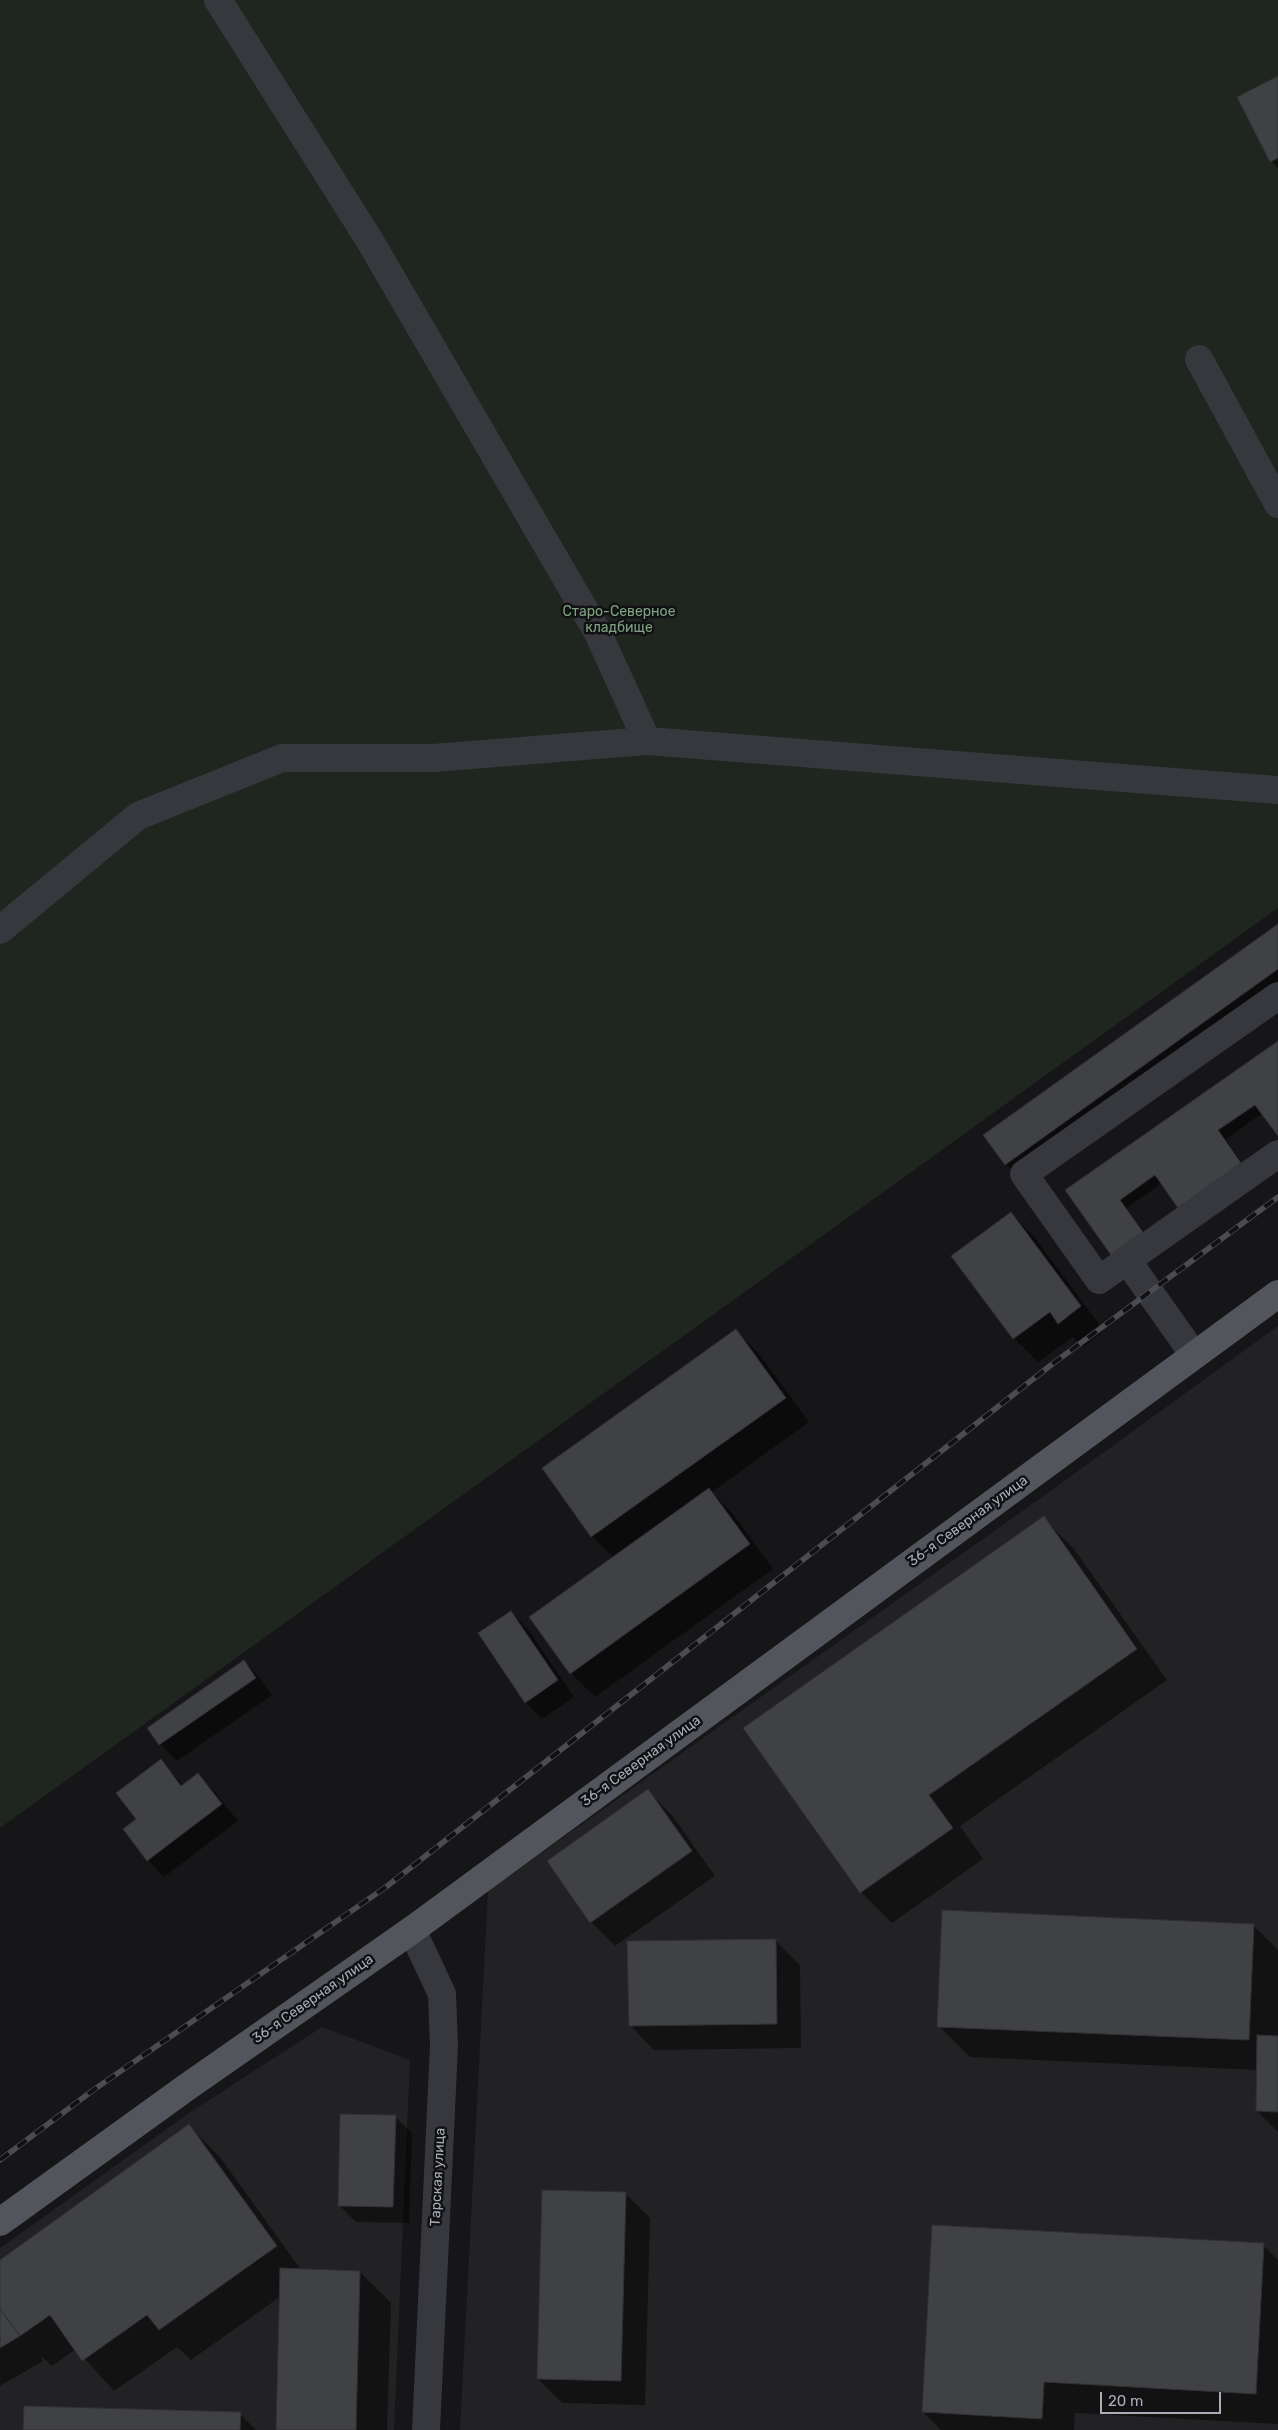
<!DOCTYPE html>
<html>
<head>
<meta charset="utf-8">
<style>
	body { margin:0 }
	#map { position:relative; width:1278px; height:2430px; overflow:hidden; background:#161618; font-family:Rubik,sans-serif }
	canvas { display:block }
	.scale { position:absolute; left:1100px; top:2392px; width:121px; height:22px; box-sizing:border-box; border:2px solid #a8adb8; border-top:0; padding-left:6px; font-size:15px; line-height:18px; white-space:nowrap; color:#a8adb8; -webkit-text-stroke:4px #111113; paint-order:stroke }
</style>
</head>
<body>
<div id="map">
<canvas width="1278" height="2430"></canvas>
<div class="scale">20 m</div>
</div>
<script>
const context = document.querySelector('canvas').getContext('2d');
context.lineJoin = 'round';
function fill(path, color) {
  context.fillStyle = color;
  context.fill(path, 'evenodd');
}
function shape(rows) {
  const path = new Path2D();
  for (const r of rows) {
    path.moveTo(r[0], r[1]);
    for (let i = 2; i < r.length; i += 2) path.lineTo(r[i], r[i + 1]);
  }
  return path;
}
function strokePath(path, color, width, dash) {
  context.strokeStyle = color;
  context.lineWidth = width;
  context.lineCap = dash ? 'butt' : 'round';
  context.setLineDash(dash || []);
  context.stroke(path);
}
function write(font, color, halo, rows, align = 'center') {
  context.font = font + ' Rubik,sans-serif';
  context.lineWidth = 5;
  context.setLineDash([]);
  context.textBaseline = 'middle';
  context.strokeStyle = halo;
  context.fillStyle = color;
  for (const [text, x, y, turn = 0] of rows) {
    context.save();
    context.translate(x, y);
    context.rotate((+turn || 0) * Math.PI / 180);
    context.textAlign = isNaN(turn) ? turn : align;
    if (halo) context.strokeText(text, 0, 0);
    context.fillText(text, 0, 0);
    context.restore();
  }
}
fill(shape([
	[1278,1326,1278,2430,460,2430,488,1891,1049,1492],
	[322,2027,410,2060,394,2430,0,2430,0,2248,189,2113]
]), '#222225');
fill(shape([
	[0,0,1278,0,1278,908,0,1828]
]), '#1e261f');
fill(shape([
	[1278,78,1278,168,1271,161],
	[1278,926,1278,983,1014,1172,1006,1164],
	[1278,1042,1278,1134,1263,1113,1226,1139,1248,1172,1187,1215,1162,1183,1127,1208,1150,1240,1119,1262,1067,1191],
	[1011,1213,1035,1238,1104,1331,1083,1347,1073,1337,1038,1362,1014,1338],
	[736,1331,760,1355,809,1422,712,1492,733,1514,773,1569,595,1697,571,1673,614,1558,592,1536,544,1469],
	[1043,1518,1074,1549,1167,1680,960,1826,983,1859,892,1923,861,1892,745,1728],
	[511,1613,528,1629,574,1697,542,1719,526,1703],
	[244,1661,260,1678,272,1695,177,1761,160,1744,149,1728],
	[161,1761,183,1785,198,1774,214,1791,238,1821,164,1877,148,1860,138,1819],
	[648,1791,672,1815,715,1876,615,1946,591,1922],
	[1253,1925,1278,1950,1278,2132,1257,2111,1258,2070,970,2057,939,2026],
	[775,1940,800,1965,801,2048,654,2050,630,2025],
	[395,2117,412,2133,409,2223,356,2222,339,2205],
	[189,2126,220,2157,301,2270,360,2272,391,2303,387,2430,277,2430,281,2296,191,2360,177,2347,114,2391,76,2349,52,2366,41,2356,43,2361,0,2386,0,2261],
	[626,2194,650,2218,645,2405,562,2403,538,2379],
	[1263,2245,1278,2260,1278,2424,1075,2413,1074,2430,941,2430,923,2412],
	[240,2414,256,2430,25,2430]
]), '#0007');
const building = shape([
	[1278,76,1278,158,1270,162,1237,97,1278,76],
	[1278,924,1278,969,1005,1165,983,1135,1278,924],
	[1278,1041,1278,1136,1255,1105,1218,1130,1241,1163,1178,1208,1155,1175,1120,1200,1143,1232,1111,1255,1065,1190,1278,1041],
	[1011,1212,1081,1306,1058,1324,1050,1312,1013,1339,951,1256,1011,1212],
	[736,1329,786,1398,591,1537,542,1468,736,1329],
	[709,1488,750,1544,570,1674,529,1617,709,1488],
	[1044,1516,1137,1649,929,1795,953,1828,860,1893,743,1728,1044,1516],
	[511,1611,558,1680,525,1703,478,1633,511,1611],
	[244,1660,256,1678,159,1745,147,1728,244,1660],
	[161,1759,181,1786,198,1773,222,1804,147,1861,123,1829,136,1819,116,1793,161,1759],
	[648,1789,692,1851,590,1923,547,1861,648,1789],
	[942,1910,1254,1924,1249,2040,937,2027,942,1910],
	[776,1939,777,2024,629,2026,627,1941,776,1939],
	[1257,2035,1278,2036,1278,2112,1256,2111,1257,2035],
	[340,2114,396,2115,393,2207,338,2206,340,2114],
	[189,2124,277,2246,159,2330,147,2315,82,2361,50,2315,20,2336,0,2309,0,2260,189,2124],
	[542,2190,626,2192,621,2381,537,2379,542,2190],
	[932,2225,1264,2243,1256,2394,1044,2382,1042,2419,922,2412,932,2225],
	[280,2268,360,2271,356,2430,276,2430,280,2268],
	[0,2309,20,2336,0,2348,0,2309],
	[24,2406,241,2412,240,2430,23,2430,24,2406]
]);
fill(building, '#404145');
strokePath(building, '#303034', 1);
strokePath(shape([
	[218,0,370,241,598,633,647,741],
	[1199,359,1278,504],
	[0,930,138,816,282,758,433,758,647,741,1278,790],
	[1278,996,1024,1174,1099,1280,1278,1154],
	[1127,1260,1194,1355],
	[412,1930,442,1994,444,2046,426,2430]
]), '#37383d', 28);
strokePath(shape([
	[0,2222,187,2087,412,1930,1278,1294]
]), '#53555c', 28);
const rail = shape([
	[0,2160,92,2091,386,1887,1051,1365,1278,1197]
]);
strokePath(rail, '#4a4c52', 5.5);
strokePath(rail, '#111113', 4, [11]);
write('14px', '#7fa381', '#111113', [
	["Старо-Северное",619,612],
	["кладбище",619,628]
]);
write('14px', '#a8adb8', '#111113', [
	["36-я Северная улица",968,1521,-36],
	["36-я Северная улица",641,1761,-36],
	["36-я Северная улица",313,1999,-35],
	["Тарская улица",438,2177,-87]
]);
</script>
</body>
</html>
